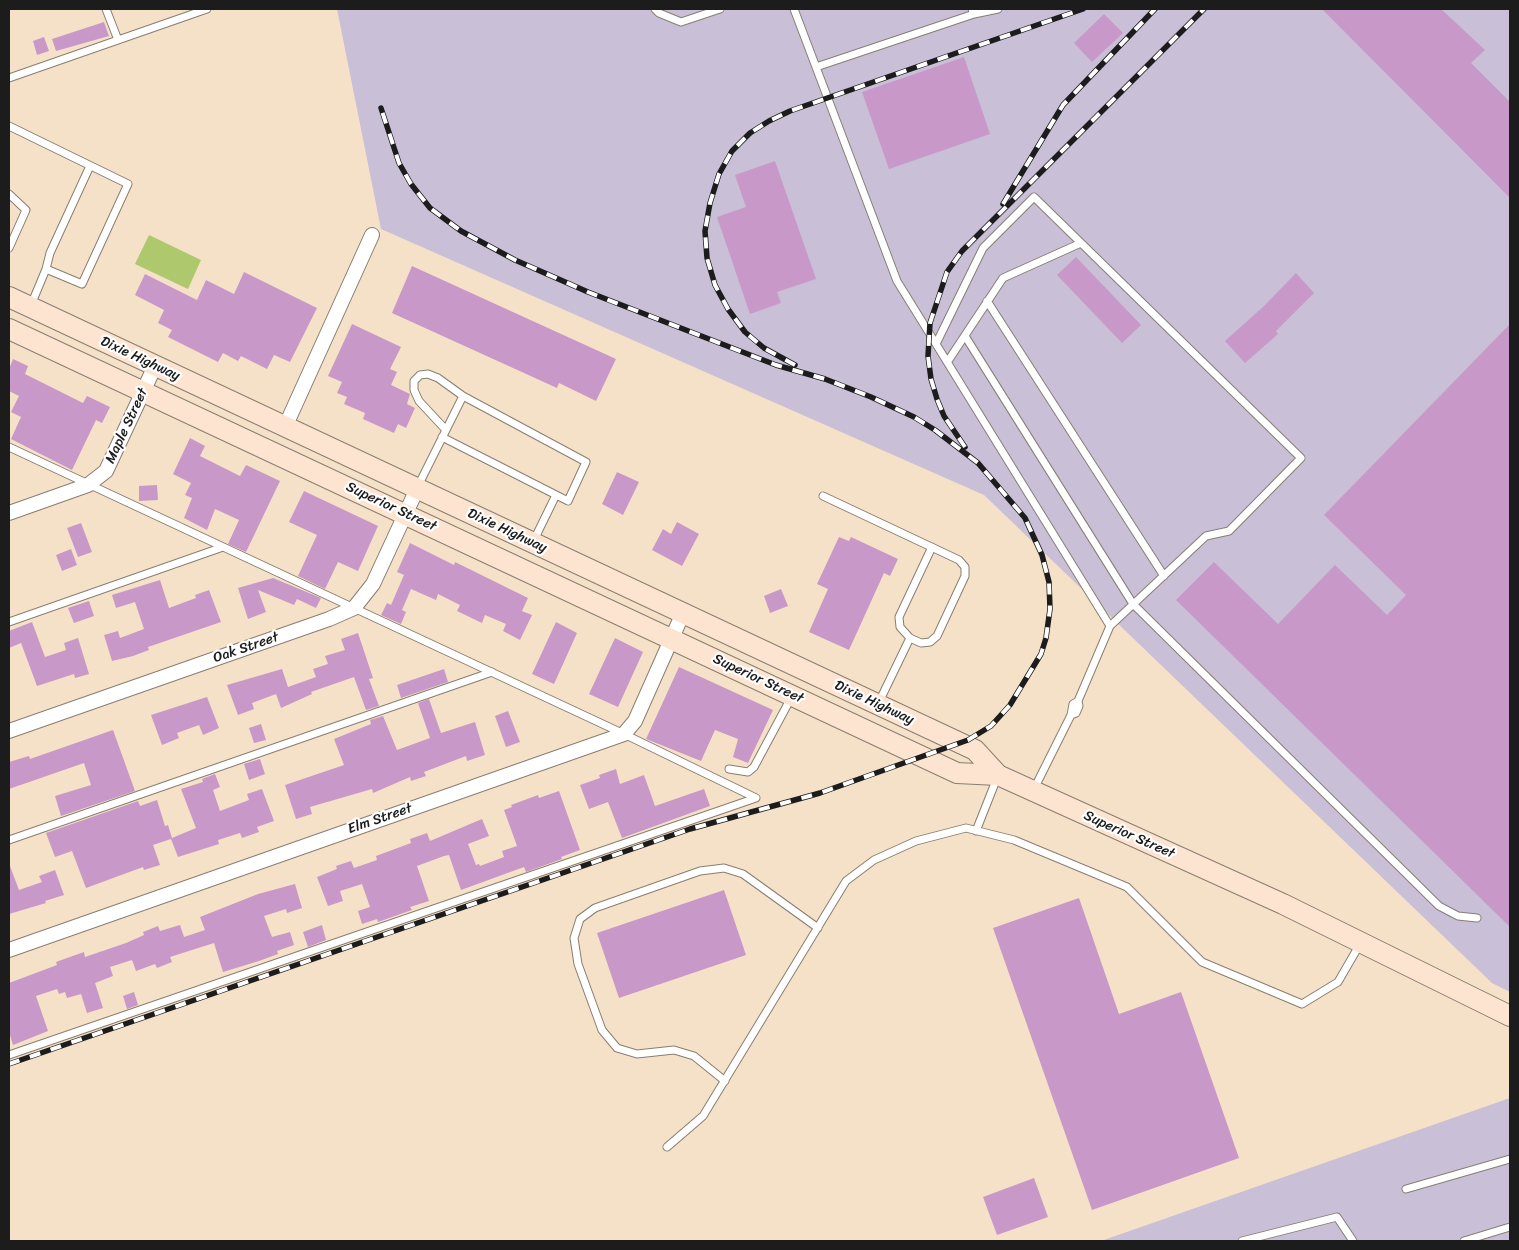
<!DOCTYPE html>
<html>
<head>
<meta charset="utf-8">
<style>
	body { margin:0 }
	#map { position:relative; width:1519px; height:1250px; overflow:hidden; background:#f5e1c7; font-family:Sriracha,sans-serif }
	canvas { display:block }
	.frame { position:absolute; inset:0; border:10px solid #1c1c1c; pointer-events:none }
</style>
</head>
<body>
<div id="map">
<canvas width="1519" height="1250"></canvas>
<div class="frame"></div>
</div>
<script>
const context = document.querySelector('canvas').getContext('2d');
context.lineJoin = 'round';
function fill(path, color) {
  context.fillStyle = color;
  context.fill(path, 'evenodd');
}
function shape(rows) {
  const path = new Path2D();
  for (const r of rows) {
    path.moveTo(r[0], r[1]);
    for (let i = 2; i < r.length; i += 2) path.lineTo(r[i], r[i + 1]);
  }
  return path;
}
function strokePath(path, color, width, dash) {
  context.strokeStyle = color;
  context.lineWidth = width;
  context.lineCap = dash ? 'butt' : 'round';
  context.setLineDash(dash || []);
  context.stroke(path);
}
function write(font, color, halo, rows, align = 'center') {
  context.font = font + ' Sriracha,sans-serif';
  context.lineWidth = 4.5;
  context.setLineDash([]);
  context.textBaseline = 'middle';
  context.strokeStyle = halo;
  context.fillStyle = color;
  for (const [text, x, y, turn = 0] of rows) {
    context.save();
    context.translate(x, y);
    context.rotate((+turn || 0) * Math.PI / 180);
    context.textAlign = isNaN(turn) ? turn : align;
    if (halo) context.strokeText(text, 0, 0);
    context.fillText(text, 0, 0);
    context.restore();
  }
}
fill(shape([
	[337,9,1510,9,1510,992,1492,983,984,495,381,229],
	[1510,1098,1510,1241,1101,1241]
]), '#c9bfd7');
fill(shape([
	[149,235,201,260,188,289,135,264]
]), '#aec86e');
fill(shape([
	[1322,9,1441,9,1485,50,1471,63,1510,102,1510,198],
	[1104,14,1123,33,1092,62,1074,43],
	[104,22,109,36,56,51,52,39],
	[44,37,49,51,37,55,33,41],
	[964,57,990,134,889,169,862,92],
	[775,161,816,279,777,292,781,303,750,314,717,217,746,207,735,175],
	[1076,257,1141,325,1122,343,1057,275],
	[412,266,616,359,596,401,559,383,557,388,392,313],
	[244,272,317,308,290,362,274,355,267,369,241,356,238,361,223,353,218,362,168,337,172,330,158,323,164,310,135,295,145,274,197,300,206,280,234,294],
	[1296,273,1314,293,1276,331,1278,334,1245,363,1225,341,1264,306],
	[352,324,401,347,390,369,397,372,391,385,410,394,407,404,415,408,406,428,398,424,394,433,363,419,365,413,344,404,347,397,337,393,342,382,328,376],
	[1510,324,1510,927,1176,600,1214,562,1278,624,1335,565,1387,615,1406,595,1324,515],
	[13,359,28,366,25,374,83,403,87,396,110,407,102,423,96,420,72,470,11,439,21,417,11,412,19,396,9,391,9,369],
	[190,438,205,446,200,456,240,476,246,465,280,481,246,552,228,544,239,520,215,509,207,530,184,518,192,498,185,495,191,483,173,474],
	[617,472,639,482,623,515,602,504],
	[157,485,158,500,139,501,139,486],
	[304,491,378,526,358,571,338,562,325,589,298,576,317,535,289,522],
	[677,522,699,534,682,566,652,550,663,529,671,534],
	[81,523,92,552,78,557,67,528],
	[839,537,849,541,851,537,898,559,890,576,884,573,849,650,809,632,828,589,817,584],
	[410,543,454,565,455,562,528,598,522,611,532,615,520,640,503,631,506,624,485,615,482,623,457,611,460,605,438,594,436,600,411,589,402,610,406,612,401,624,381,615,387,603,391,605,404,575,397,572],
	[71,549,77,565,62,571,56,555],
	[273,578,321,598,316,608,297,599,294,605,258,590,266,612,248,619,238,588],
	[160,580,169,608,196,598,195,595,209,590,221,622,148,647,149,650,133,656,112,661,104,635,118,631,120,638,144,629,135,602,116,608,112,595],
	[781,589,788,606,770,613,764,596],
	[89,601,94,616,74,623,68,608],
	[32,622,45,657,66,650,64,643,78,638,89,674,75,678,74,674,37,686,21,643,9,648,9,631],
	[556,622,577,633,554,684,532,674],
	[358,633,373,678,369,679,379,706,366,710,354,677,311,692,312,694,281,708,276,694,252,703,254,709,238,715,227,685,282,669,288,687,316,677,313,669,328,664,325,656,345,650,341,639],
	[615,638,643,652,618,707,589,694],
	[679,667,773,710,748,763,733,757,738,739,715,730,701,761,646,739],
	[444,669,448,682,401,698,397,685],
	[207,697,219,728,203,735,199,725,177,733,179,738,162,745,151,715],
	[429,699,441,733,475,722,485,755,467,761,466,756,424,772,426,776,411,781,410,777,373,793,372,789,310,807,312,814,296,819,285,785,344,765,334,739,371,724,370,720,383,716,397,750,430,738,418,703],
	[508,711,520,742,506,747,495,716],
	[261,724,266,740,254,743,249,728],
	[113,730,135,791,61,816,55,796,91,785,84,763,9,789,9,762,29,756,30,759],
	[260,759,265,774,249,780,244,764],
	[616,769,620,784,644,775,655,806,704,789,710,806,622,838,608,802,589,809,580,785,600,778,599,775],
	[215,774,220,787,213,790,220,811,249,800,247,794,262,789,274,821,257,827,259,832,242,838,240,833,218,840,219,844,178,857,171,839,153,845,160,865,144,870,143,867,86,888,72,851,55,857,46,833,138,801,140,806,157,800,165,826,168,825,172,838,196,828,181,789,203,782,202,779],
	[559,791,580,850,561,857,562,859,526,872,524,867,461,890,449,855,444,856,417,866,429,901,410,907,412,910,378,922,377,919,362,924,358,911,370,907,362,884,340,891,343,901,328,906,317,877,337,869,336,866,351,861,354,868,377,860,376,856,411,843,410,839,427,833,430,841,482,819,489,836,468,844,476,865,479,864,480,866,504,857,502,851,517,846,504,810,512,807,511,805,538,795,539,798],
	[10,866,19,890,42,882,39,876,55,870,64,895,45,901,46,903,9,914],
	[295,884,302,908,287,913,286,909,264,916,272,937,290,932,294,945,277,951,278,954,259,961,223,972,214,943,170,957,172,962,157,968,155,964,136,971,132,960,110,967,113,976,95,983,103,1008,87,1013,81,994,67,998,65,992,59,994,57,989,36,996,48,1031,13,1045,9,1032,9,983,57,965,56,962,67,958,84,952,85,957,126,943,144,935,143,932,158,926,160,931,180,925,184,937,205,930,200,917,258,894],
	[724,890,746,955,619,998,597,933],
	[1079,898,1119,1014,1181,992,1239,1158,1092,1210,993,928],
	[322,925,326,940,308,947,303,932],
	[134,992,138,1005,127,1009,123,996],
	[1034,1178,1048,1217,997,1235,983,1197]
]), '#c899c8');
const lane = shape([
	[106,9,118,40],
	[655,9,659,13,681,22,720,9],
	[794,9,897,281,936,344],
	[974,14,998,9],
	[816,67,974,14,972,9],
	[9,78,207,9],
	[9,126,128,184,82,284,46,269,31,305],
	[9,194,26,210,9,248],
	[46,269,50,253,90,166],
	[987,301,1164,576],
	[965,336,1133,604,1439,906,1458,916,1477,918],
	[948,361,1003,278,1081,243],
	[446,430,419,401,414,390,414,381,420,375,428,374,438,378,463,396],
	[9,447,624,734,756,798,9,1055],
	[418,486,463,396,586,462,568,501,442,437],
	[823,496,959,560,965,567,965,576,937,636,930,642,921,643,910,638,879,702],
	[533,542,556,495],
	[9,622,223,547],
	[910,638,900,627,899,617,932,547],
	[1071,715,1076,713,1079,706,1078,701],
	[729,769,748,772,754,767,791,698],
	[1034,789,1071,715,1073,704,1078,701,1110,626,1206,536,1229,531,1301,458,1034,197,983,248,936,344,1110,626],
	[976,831,997,778],
	[9,840,492,672],
	[725,1081,694,1056,674,1050,637,1054,617,1048,602,1030,578,964,574,938,580,919,595,908,700,871,724,868,743,874,818,928],
	[667,1147,703,1116,846,881,874,860,916,841,966,828,1014,840,1127,887,1202,962,1302,1004,1338,982,1360,944],
	[1406,1189,1510,1159],
	[1242,1241,1337,1217,1353,1241],
	[1464,1241,1510,1227]
]);
const street = shape([
	[285,427,372,235],
	[9,513,88,485,106,471,155,366],
	[9,731,329,619,354,608,373,584,417,489],
	[9,950,624,734,635,721,683,613]
]);
const secondary = shape([
	[9,297,975,750,998,775],
	[9,329,957,773,998,775,1283,904,1510,1016]
]);
strokePath(lane, '#887e72', 9);
strokePath(street, '#887e72', 16);
strokePath(secondary, '#887e72', 22);
strokePath(lane, '#fff', 7);
strokePath(street, '#fff', 14);
strokePath(secondary, '#fde4d0', 20);
const rail = shape([
	[1003,204,1063,105,1155,9],
	[795,365,764,348,745,332,728,309,715,285,707,258,705,231,710,203,719,174,732,151,750,133,769,121,790,111,1083,9],
	[965,447,944,416,937,399,931,379,928,356,930,323,947,272,962,251,1204,9],
	[9,1064,690,829,820,793,968,740,991,726,1010,705,1041,654,1046,638,1050,609,1049,582,1042,555,1025,518,978,463,935,430,914,417,871,397,825,379,776,365,588,292,515,260,461,231,430,208,411,184,399,163,381,108]
]);
strokePath(rail, '#1c1c1c', 5.5);
strokePath(rail, '#fff', 4, [11]);
write('14px', '#1c1c1c', '#fff', [
	["Dixie Highway",140,359,25],
	["Maple Street",127,426,-65],
	["Superior Street",391,507,25],
	["Dixie Highway",507,531,25],
	["Oak Street",246,648,-19],
	["Superior Street",758,679,25],
	["Dixie Highway",874,703,25],
	["Elm Street",380,819,-19],
	["Superior Street",1129,835,24]
]);
</script>
</body>
</html>
